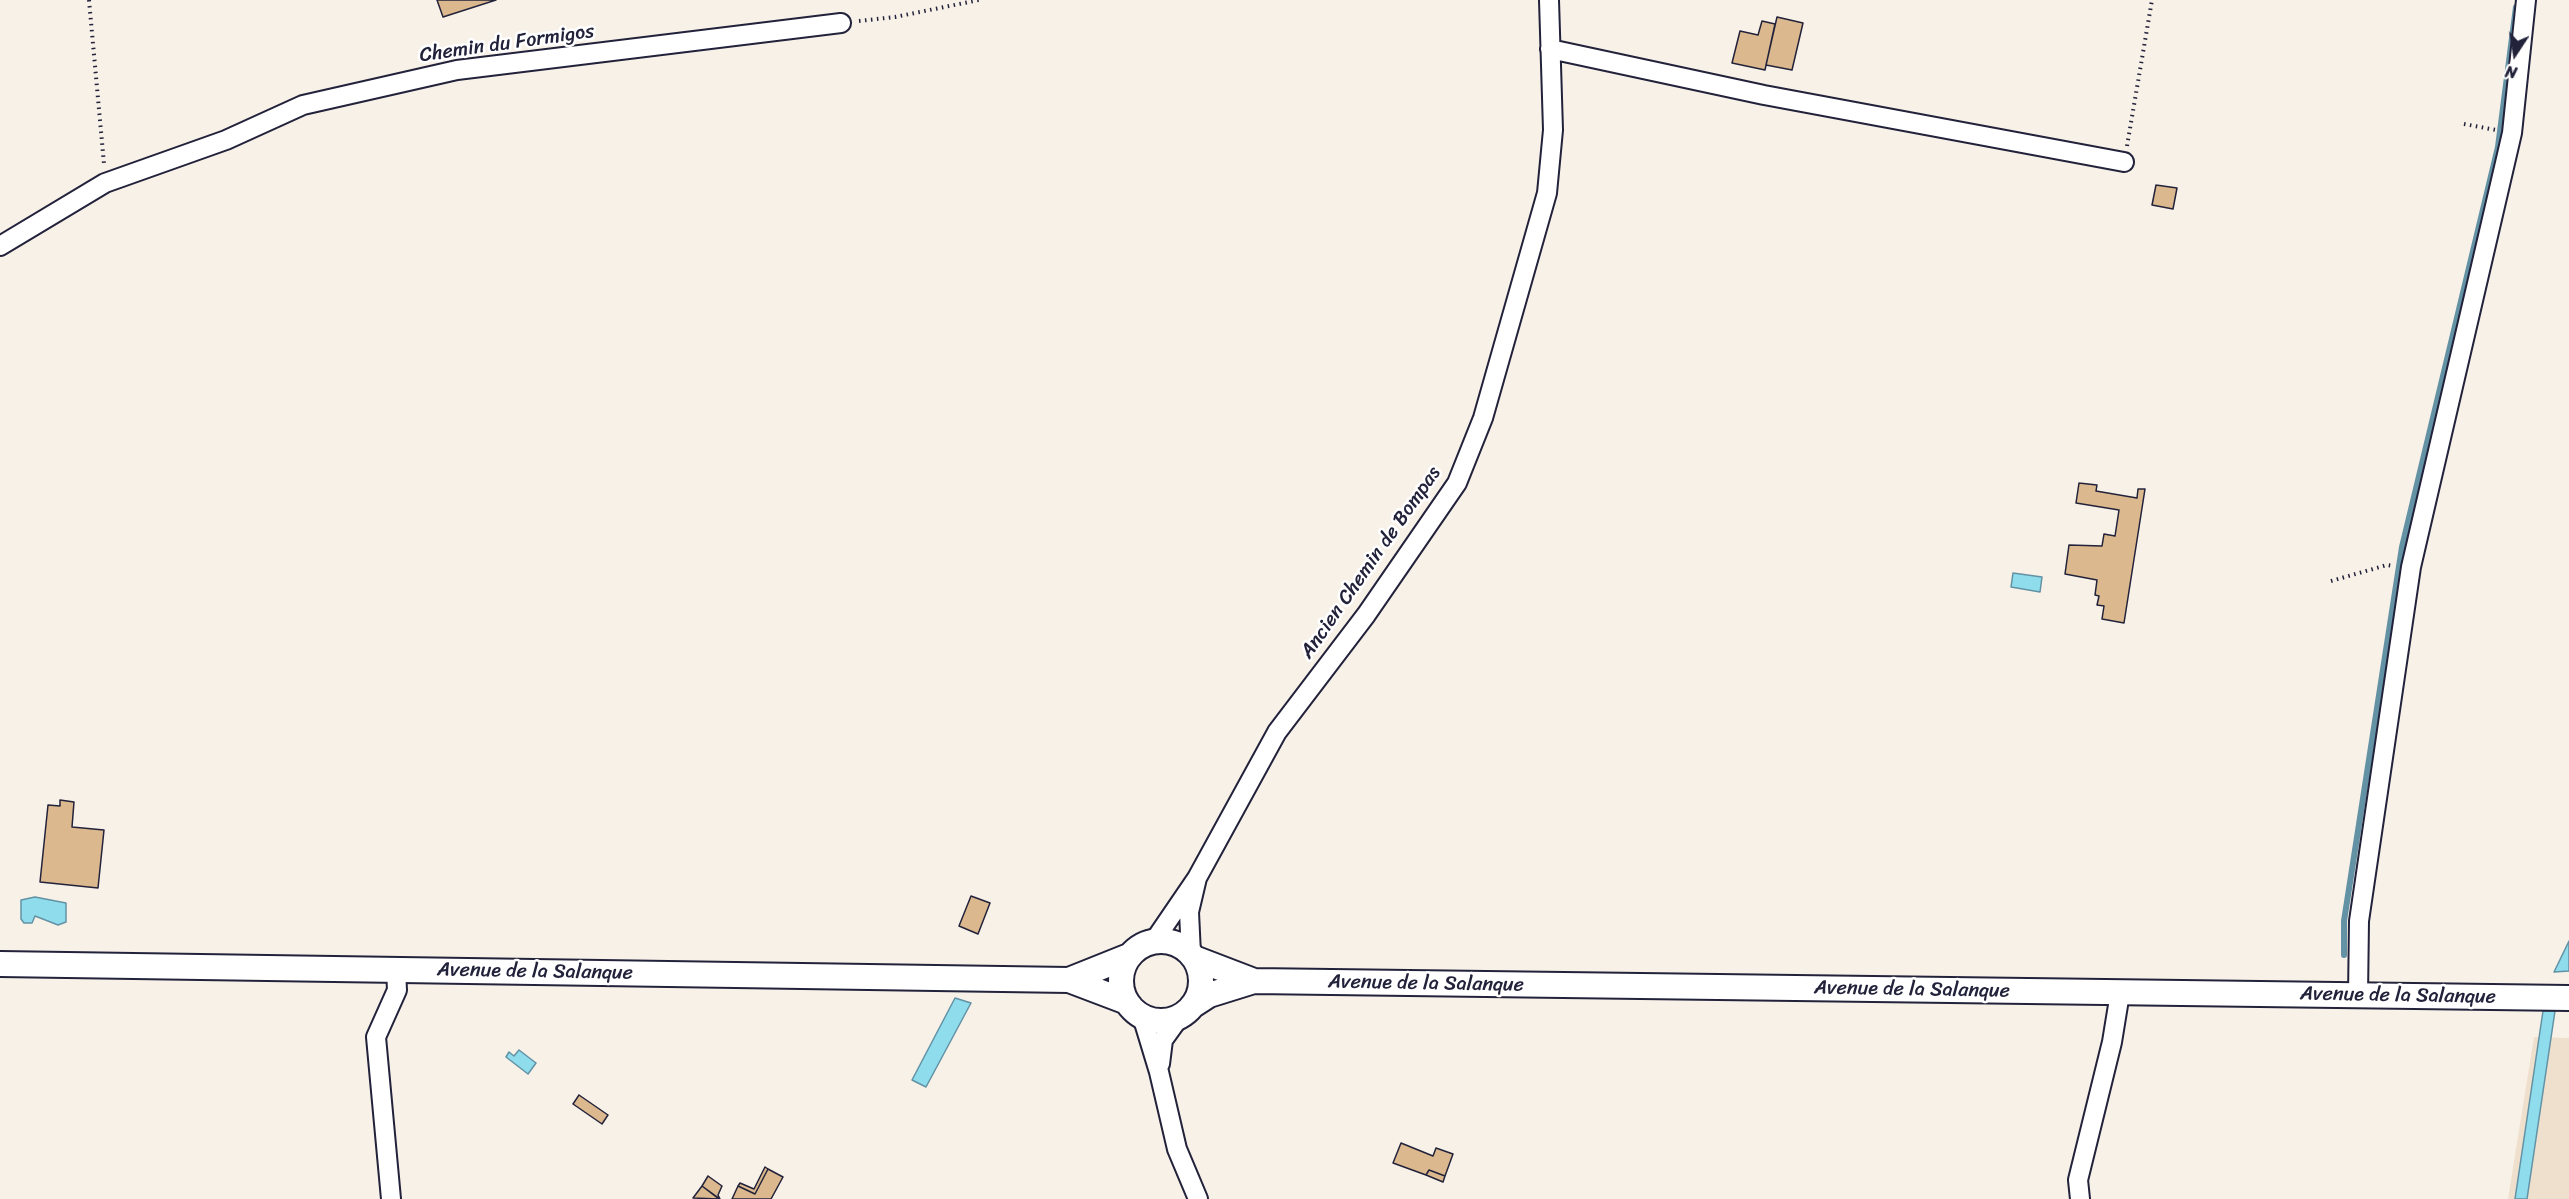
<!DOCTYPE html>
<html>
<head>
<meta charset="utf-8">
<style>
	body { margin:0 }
	#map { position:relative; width:2569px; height:1199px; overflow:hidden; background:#f8f1e8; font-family:Sriracha,sans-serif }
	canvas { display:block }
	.north { position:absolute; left:2485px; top:24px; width:60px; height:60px; -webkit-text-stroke:4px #fff; paint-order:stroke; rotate:192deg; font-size:16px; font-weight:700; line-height:24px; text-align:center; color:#22223b }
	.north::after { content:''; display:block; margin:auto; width:21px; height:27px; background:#22223b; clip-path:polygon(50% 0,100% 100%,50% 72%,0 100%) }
</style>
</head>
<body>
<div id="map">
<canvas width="2569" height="1199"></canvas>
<div class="north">N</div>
</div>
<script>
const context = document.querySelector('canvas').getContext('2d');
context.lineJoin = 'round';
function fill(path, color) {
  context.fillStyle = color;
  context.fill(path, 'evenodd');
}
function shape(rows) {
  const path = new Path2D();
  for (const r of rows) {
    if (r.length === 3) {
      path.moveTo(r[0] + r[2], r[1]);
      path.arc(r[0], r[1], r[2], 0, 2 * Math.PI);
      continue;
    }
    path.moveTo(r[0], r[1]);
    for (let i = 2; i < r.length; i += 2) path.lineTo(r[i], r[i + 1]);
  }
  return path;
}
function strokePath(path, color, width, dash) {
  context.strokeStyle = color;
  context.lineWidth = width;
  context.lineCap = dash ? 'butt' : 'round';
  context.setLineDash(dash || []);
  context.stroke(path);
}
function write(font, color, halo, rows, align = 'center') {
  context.font = font + ' Sriracha,sans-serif';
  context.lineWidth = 5;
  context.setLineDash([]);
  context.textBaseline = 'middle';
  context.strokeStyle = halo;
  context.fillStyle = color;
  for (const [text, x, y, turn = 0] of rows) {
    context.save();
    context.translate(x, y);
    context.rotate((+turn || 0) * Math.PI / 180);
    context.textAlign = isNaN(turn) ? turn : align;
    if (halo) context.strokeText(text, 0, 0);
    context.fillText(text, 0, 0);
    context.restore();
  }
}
fill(shape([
	[2534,1037,2569,1038,2569,1199,2508,1199]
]), '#efe0cd');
const water = shape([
	[2013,573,2042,577,2040,592,2011,587,2013,573],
	[35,897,66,903,66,922,58,925,35,916,32,923,24,923,21,919,21,900,35,897],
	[2569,941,2569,971,2554,972,2569,941],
	[955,998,971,1003,926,1087,912,1080,955,998],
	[2543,1011,2555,1011,2527,1199,2515,1199,2543,1011],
	[519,1050,536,1063,528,1074,506,1057,509,1052,514,1056,519,1050]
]);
fill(water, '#8edcec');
strokePath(water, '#6392a5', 1.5);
strokePath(shape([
	[2344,955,2344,921,2402,547,2498,147,2516,7]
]), '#6392a5', 6);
const building = shape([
	[437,0,496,0,443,17,437,0],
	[1777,17,1803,23,1792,70,1766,65,1777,17],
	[1762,21,1775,24,1765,70,1732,63,1740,31,1758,35,1762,21],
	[2156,185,2177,188,2173,209,2152,205,2156,185],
	[2079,483,2097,485,2096,491,2137,498,2138,489,2145,489,2124,623,2102,619,2104,606,2097,605,2099,596,2095,595,2097,580,2065,574,2069,545,2102,546,2104,534,2115,536,2119,510,2076,503,2079,483],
	[60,800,74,802,72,827,104,830,98,888,40,882,48,805,60,806,60,800],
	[971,896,990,903,978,934,959,926,971,896],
	[579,1095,608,1115,602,1124,573,1104,579,1095],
	[1401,1143,1433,1156,1436,1148,1453,1154,1445,1176,1429,1170,1426,1175,1393,1163,1401,1143],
	[765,1167,768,1169,755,1194,738,1186,740,1183,754,1189,765,1167],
	[768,1169,783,1177,771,1199,732,1199,738,1186,755,1194,768,1169],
	[1429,1170,1445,1176,1443,1182,1426,1175,1429,1170],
	[708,1176,722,1186,718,1195,720,1199,702,1186,708,1176],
	[702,1186,719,1199,693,1198,702,1186]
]);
fill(building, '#dbb88d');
strokePath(building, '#22223b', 1.5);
const minor = shape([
	[1550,49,1764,95,2124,162],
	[0,246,105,183,226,140,303,105,457,70,841,23],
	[1197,878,1277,732,1366,615,1457,483,1483,418,1547,193,1553,130,1549,0],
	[1154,941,1197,878,1189,912,1191,954],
	[2358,996,2359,921,2411,567,2512,133,2526,0],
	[1142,1016,1159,1072,1177,1149,1198,1199],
	[1160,1064,1163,1040,1181,1015],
	[391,1199,376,1037,397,990,396,970],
	[2080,1199,2078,1180,2112,1042,2120,993]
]);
const major = shape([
	[1161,981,40],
	[1194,958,1254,981],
	[0,964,1069,980,1127,1002],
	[1069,980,1129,956],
	[1192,1006,1209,995,1254,981,2569,998]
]);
strokePath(minor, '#22223b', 22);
strokePath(major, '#22223b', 28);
strokePath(shape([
	[89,0,104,164],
	[859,21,895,17,979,0],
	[2464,124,2496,130],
	[2127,146,2152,0],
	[2331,581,2387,565,2394,566]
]), '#22223b', 4, [1.5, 4.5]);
strokePath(minor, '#fff', 18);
strokePath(major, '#fff', 24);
write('20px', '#22223b', '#fff', [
	["Chemin du Formigos",507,44,-8],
	["Ancien Chemin de Bompas",1371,563,-55],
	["Avenue de la Salanque",535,972,1],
	["Avenue de la Salanque",1426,984,1],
	["Avenue de la Salanque",1912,990,1],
	["Avenue de la Salanque",2398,996,1]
]);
</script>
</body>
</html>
